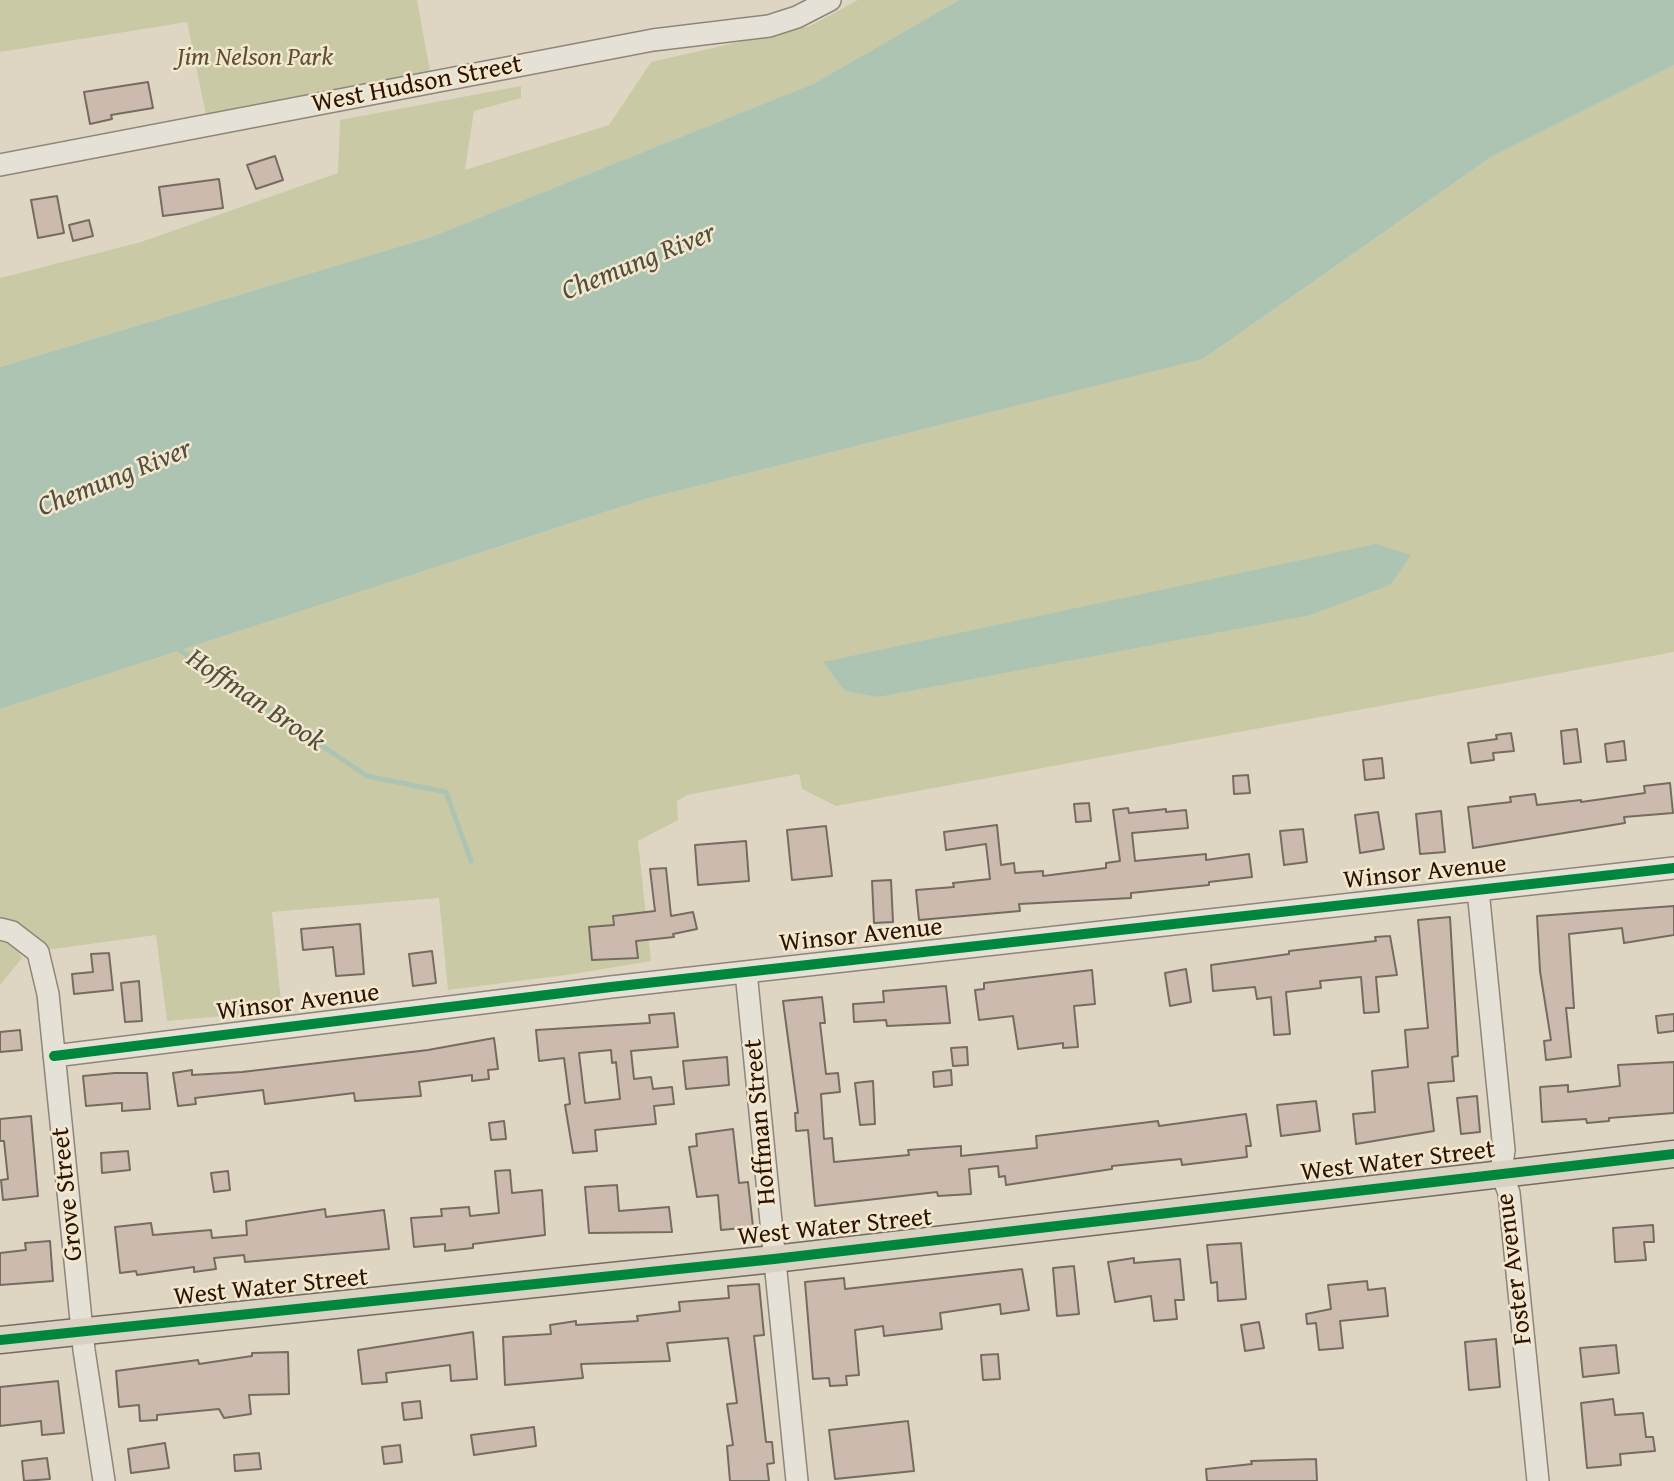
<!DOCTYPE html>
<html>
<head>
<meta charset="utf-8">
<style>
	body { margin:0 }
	canvas { display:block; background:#ded6c2 }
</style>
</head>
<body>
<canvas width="1674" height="1481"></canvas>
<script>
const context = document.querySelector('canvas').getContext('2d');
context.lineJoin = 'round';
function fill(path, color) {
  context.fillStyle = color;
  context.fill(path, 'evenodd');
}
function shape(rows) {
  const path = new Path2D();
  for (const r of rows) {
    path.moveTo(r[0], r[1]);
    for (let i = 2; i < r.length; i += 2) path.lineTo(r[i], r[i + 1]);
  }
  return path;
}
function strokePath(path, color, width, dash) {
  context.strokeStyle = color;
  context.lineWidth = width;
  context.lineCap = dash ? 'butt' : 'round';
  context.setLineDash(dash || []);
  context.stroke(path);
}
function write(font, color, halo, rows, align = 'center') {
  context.font = font + ' "Gentium Book Plus",serif';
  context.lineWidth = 5;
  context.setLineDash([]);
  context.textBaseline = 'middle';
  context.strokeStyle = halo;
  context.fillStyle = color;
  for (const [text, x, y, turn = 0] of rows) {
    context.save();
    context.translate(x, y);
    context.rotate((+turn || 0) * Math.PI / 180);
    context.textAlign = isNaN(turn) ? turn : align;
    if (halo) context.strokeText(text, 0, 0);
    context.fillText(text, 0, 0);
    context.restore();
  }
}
fill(shape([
	[0,0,417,0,432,82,208,125,187,22,0,52],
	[858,0,959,0,813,84,431,237,0,367,0,278,141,242,338,173,340,120,521,86,521,98,474,111,465,170,609,125,651,62,810,26],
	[1674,65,1674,652,836,806,802,789,799,774,687,795,677,801,678,820,638,841,651,961,574,974,448,990,439,898,272,912,282,1011,167,1021,156,935,46,950,25,928,0,920,0,709,645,499,1203,359,1491,157],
	[0,936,10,938,22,958,0,985]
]), '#c9caa5');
fill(shape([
	[959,0,1674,0,1674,65,1491,157,1203,359,645,499,0,709,0,367,431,237,813,84],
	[1376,544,1411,555,1390,585,1310,615,878,697,845,691,823,662]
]), '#adc4b3');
strokePath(shape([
	[175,647,367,776,446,792,471,861]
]), '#adc4b3', 5);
const building = shape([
	[148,82,153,108,111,115,112,119,90,124,84,92,148,82],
	[275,156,283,180,256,189,247,165,275,156],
	[219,179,223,208,163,216,159,187,219,179],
	[57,196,64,233,38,238,31,200,57,196],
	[89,220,93,236,73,241,69,225,89,220],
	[1577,729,1581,762,1564,764,1561,731,1577,729],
	[1511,733,1514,751,1493,753,1494,760,1471,763,1468,743,1497,739,1496,735,1511,733],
	[1624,741,1626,760,1607,762,1605,744,1624,741],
	[1382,758,1384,778,1365,780,1363,760,1382,758],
	[1248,775,1250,793,1234,794,1233,776,1248,775],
	[1670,783,1673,813,1624,817,1625,823,1473,848,1468,807,1511,802,1510,797,1535,794,1537,805,1581,800,1581,802,1645,793,1644,786,1670,783],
	[1089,803,1091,821,1076,822,1074,804,1089,803],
	[1128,808,1129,813,1166,809,1166,812,1186,810,1188,828,1132,833,1135,861,1206,854,1206,860,1249,854,1252,877,1209,882,1209,885,1131,893,1131,898,1019,904,1020,911,919,920,916,890,954,887,953,883,990,879,986,844,946,850,944,832,997,825,1001,865,1014,863,1015,873,1043,871,1043,876,1106,868,1106,863,1120,861,1113,810,1128,808],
	[1441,811,1445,852,1420,854,1416,814,1441,811],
	[1378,812,1384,849,1360,853,1355,815,1378,812],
	[826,826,832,876,792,880,787,830,826,826],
	[1303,829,1307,862,1284,865,1280,831,1303,829],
	[746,841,749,881,698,885,695,845,746,841],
	[666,868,671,916,693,912,697,929,673,934,674,937,636,941,638,958,592,960,589,927,614,925,613,916,655,911,650,869,666,868],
	[891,880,893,922,874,923,872,881,891,880],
	[1674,906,1674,935,1624,943,1622,928,1569,934,1574,1008,1566,1008,1571,1057,1546,1060,1544,1041,1551,1040,1540,971,1537,916,1674,906],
	[1450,917,1458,1056,1452,1057,1454,1081,1428,1083,1434,1131,1356,1144,1353,1114,1375,1112,1372,1071,1408,1067,1405,1030,1428,1028,1418,920,1450,917],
	[360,924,364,974,336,976,333,947,303,950,301,929,360,924],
	[1390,936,1397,975,1376,977,1379,1012,1364,1013,1361,977,1320,981,1321,988,1286,992,1290,1034,1274,1035,1271,997,1257,999,1255,987,1213,991,1211,965,1289,954,1289,951,1376,941,1375,937,1390,936],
	[432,951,436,983,413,986,409,954,432,951],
	[109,953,113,990,74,994,72,974,93,972,91,954,109,953],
	[1186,969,1191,1002,1170,1006,1165,973,1186,969],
	[1092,970,1095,1004,1074,1006,1078,1047,1063,1048,1063,1043,1018,1049,1013,1016,979,1020,975,990,984,989,984,983,1092,970],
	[139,981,142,1021,125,1022,121,983,139,981],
	[946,986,950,1023,887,1026,886,1020,854,1022,853,1004,884,1002,883,991,946,986],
	[822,997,825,1023,820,1023,826,1074,838,1073,840,1092,821,1094,824,1139,832,1138,834,1162,909,1155,908,1150,961,1146,961,1156,1037,1148,1036,1136,1158,1121,1159,1126,1246,1114,1251,1146,1246,1146,1247,1157,1182,1165,1181,1159,1112,1166,1112,1169,1006,1185,1005,1176,999,1177,998,1166,969,1169,971,1194,938,1196,937,1192,815,1206,808,1130,796,1131,795,1113,798,1113,783,1001,822,997],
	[674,1013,678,1047,631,1051,634,1079,651,1077,653,1089,672,1087,674,1104,654,1106,656,1124,595,1130,597,1151,573,1153,565,1105,570,1104,564,1058,539,1061,536,1030,650,1023,649,1015,674,1013],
	[611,1050,612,1063,616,1062,620,1099,585,1103,579,1053,611,1050],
	[1674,1014,1674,1031,1658,1033,1656,1016,1674,1014],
	[20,1030,22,1050,0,1052,0,1032,20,1030],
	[494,1038,498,1069,488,1070,489,1079,472,1081,472,1075,419,1082,421,1096,355,1101,354,1093,265,1104,263,1090,195,1098,196,1104,178,1106,173,1073,192,1070,192,1075,242,1072,428,1050,494,1038],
	[967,1047,968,1065,953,1066,951,1048,967,1047],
	[727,1057,729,1085,686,1089,683,1061,727,1057],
	[1674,1062,1674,1113,1609,1118,1609,1121,1587,1123,1586,1119,1542,1122,1540,1087,1568,1085,1568,1092,1620,1086,1618,1065,1674,1062],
	[951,1070,952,1085,934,1087,933,1072,951,1070],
	[115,1073,147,1073,150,1109,122,1111,122,1103,86,1106,83,1076,115,1073],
	[873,1081,875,1124,860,1125,855,1083,873,1081],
	[1477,1096,1480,1132,1461,1134,1457,1098,1477,1096],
	[1316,1101,1320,1131,1281,1136,1277,1105,1316,1101],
	[31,1116,38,1196,3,1200,1,1180,8,1179,4,1141,0,1141,0,1119,31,1116],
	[504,1121,506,1139,491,1140,489,1123,504,1121],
	[733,1129,739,1183,748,1182,753,1227,721,1230,718,1195,697,1197,689,1147,697,1146,696,1134,733,1129],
	[128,1151,130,1170,102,1173,101,1153,128,1151],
	[510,1170,512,1193,542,1190,545,1235,473,1244,473,1248,445,1251,445,1244,414,1247,411,1218,442,1216,441,1209,469,1207,470,1216,499,1213,495,1171,510,1170],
	[228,1171,230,1190,214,1192,211,1173,228,1171],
	[617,1185,619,1211,669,1207,672,1232,589,1233,585,1187,617,1185],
	[325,1209,326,1217,384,1210,389,1249,245,1262,244,1255,214,1258,216,1269,194,1272,194,1267,137,1275,136,1271,120,1273,115,1227,151,1223,153,1235,211,1230,212,1238,247,1235,246,1221,325,1209],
	[1653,1225,1654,1242,1644,1242,1646,1260,1615,1262,1613,1228,1653,1225],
	[50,1241,53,1281,0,1285,0,1253,26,1250,25,1243,50,1241],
	[1241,1243,1246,1299,1218,1301,1217,1282,1211,1283,1207,1245,1241,1243],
	[1134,1258,1134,1263,1180,1259,1184,1300,1175,1300,1177,1319,1154,1321,1151,1296,1115,1302,1108,1262,1134,1258],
	[1074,1266,1079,1314,1057,1316,1053,1268,1074,1266],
	[1022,1269,1029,1310,1001,1314,1000,1304,940,1313,942,1329,884,1336,883,1326,855,1330,859,1375,846,1376,847,1385,830,1386,829,1378,813,1379,805,1282,844,1278,845,1289,1022,1269],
	[1367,1281,1368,1290,1385,1288,1388,1316,1340,1321,1343,1348,1319,1350,1316,1323,1307,1324,1306,1314,1331,1309,1328,1285,1367,1281],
	[759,1284,764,1335,754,1336,766,1442,772,1442,774,1463,767,1464,769,1481,730,1481,727,1446,733,1445,727,1404,737,1403,728,1338,667,1343,670,1361,581,1364,583,1378,505,1385,503,1337,551,1334,550,1325,576,1321,576,1325,638,1321,637,1316,680,1311,679,1302,729,1298,728,1286,759,1284],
	[1259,1322,1264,1348,1245,1351,1241,1325,1259,1322],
	[473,1332,477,1379,451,1381,450,1365,386,1373,387,1382,362,1384,358,1350,473,1332],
	[1496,1339,1500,1387,1469,1390,1465,1342,1496,1339],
	[1616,1345,1619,1373,1583,1377,1580,1348,1616,1345],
	[288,1352,289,1394,249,1395,251,1414,224,1418,219,1409,157,1415,157,1420,140,1421,139,1405,119,1407,116,1371,198,1360,199,1364,252,1356,252,1353,288,1352],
	[998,1354,1000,1379,983,1380,981,1355,998,1354],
	[58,1381,64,1433,42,1435,41,1421,0,1426,0,1387,58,1381],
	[1613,1399,1615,1415,1643,1413,1646,1437,1653,1437,1655,1451,1620,1454,1621,1465,1587,1468,1581,1403,1613,1399],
	[420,1401,422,1418,404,1420,402,1403,420,1401],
	[908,1421,914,1471,835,1479,829,1430,908,1421],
	[534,1427,536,1446,474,1455,471,1435,534,1427],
	[165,1443,169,1468,131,1473,128,1449,165,1443],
	[400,1445,402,1462,384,1464,382,1447,400,1445],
	[259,1453,261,1469,235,1471,234,1455,259,1453],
	[47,1458,50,1479,24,1481,22,1461,47,1458],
	[1316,1459,1317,1481,1207,1481,1206,1469,1252,1464,1251,1461,1316,1459]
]);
fill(building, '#cdbaaf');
strokePath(building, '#756c60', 2);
const minor = shape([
	[0,165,653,40,769,26,797,17,830,0],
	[1478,890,1504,1150,1501,1172,1509,1193,1538,1481],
	[0,929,12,932,38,952,48,994,84,1350,104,1481],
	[746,972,797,1481],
	[54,1056,611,987,1674,868]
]);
const major = shape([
	[0,1340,774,1259,1674,1154]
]);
strokePath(minor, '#8f8679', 24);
strokePath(major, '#756c60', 29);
strokePath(minor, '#e6e1d6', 21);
strokePath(major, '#d9d1c2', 26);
strokePath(shape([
	[54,1056,611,987,1674,868],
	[0,1340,774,1259,1674,1154]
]), '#00873e', 10);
write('italic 26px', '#5e4f32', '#f2e8cf', [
	["Jim Nelson Park",255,58]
]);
write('26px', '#2e1201', '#f2e8cf', [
	["West Hudson Street",417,85,-11],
	["Winsor Avenue",1425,873,-6],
	["Winsor Avenue",861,936,-6],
	["Winsor Avenue",298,1003,-7],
	["Hoffman Street",761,1122,-95],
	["West Water Street",1398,1162,-7],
	["Grove Street",68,1194,-96],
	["West Water Street",835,1228,-6],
	["Foster Avenue",1515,1269,-97],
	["West Water Street",271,1288,-6]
]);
write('italic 28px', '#534e3d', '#f2e8cf', [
	["Chemung River",639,263,-22],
	["Chemung River",115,479,-22],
	["Hoffman Brook",255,701,34]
]);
</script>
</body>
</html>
